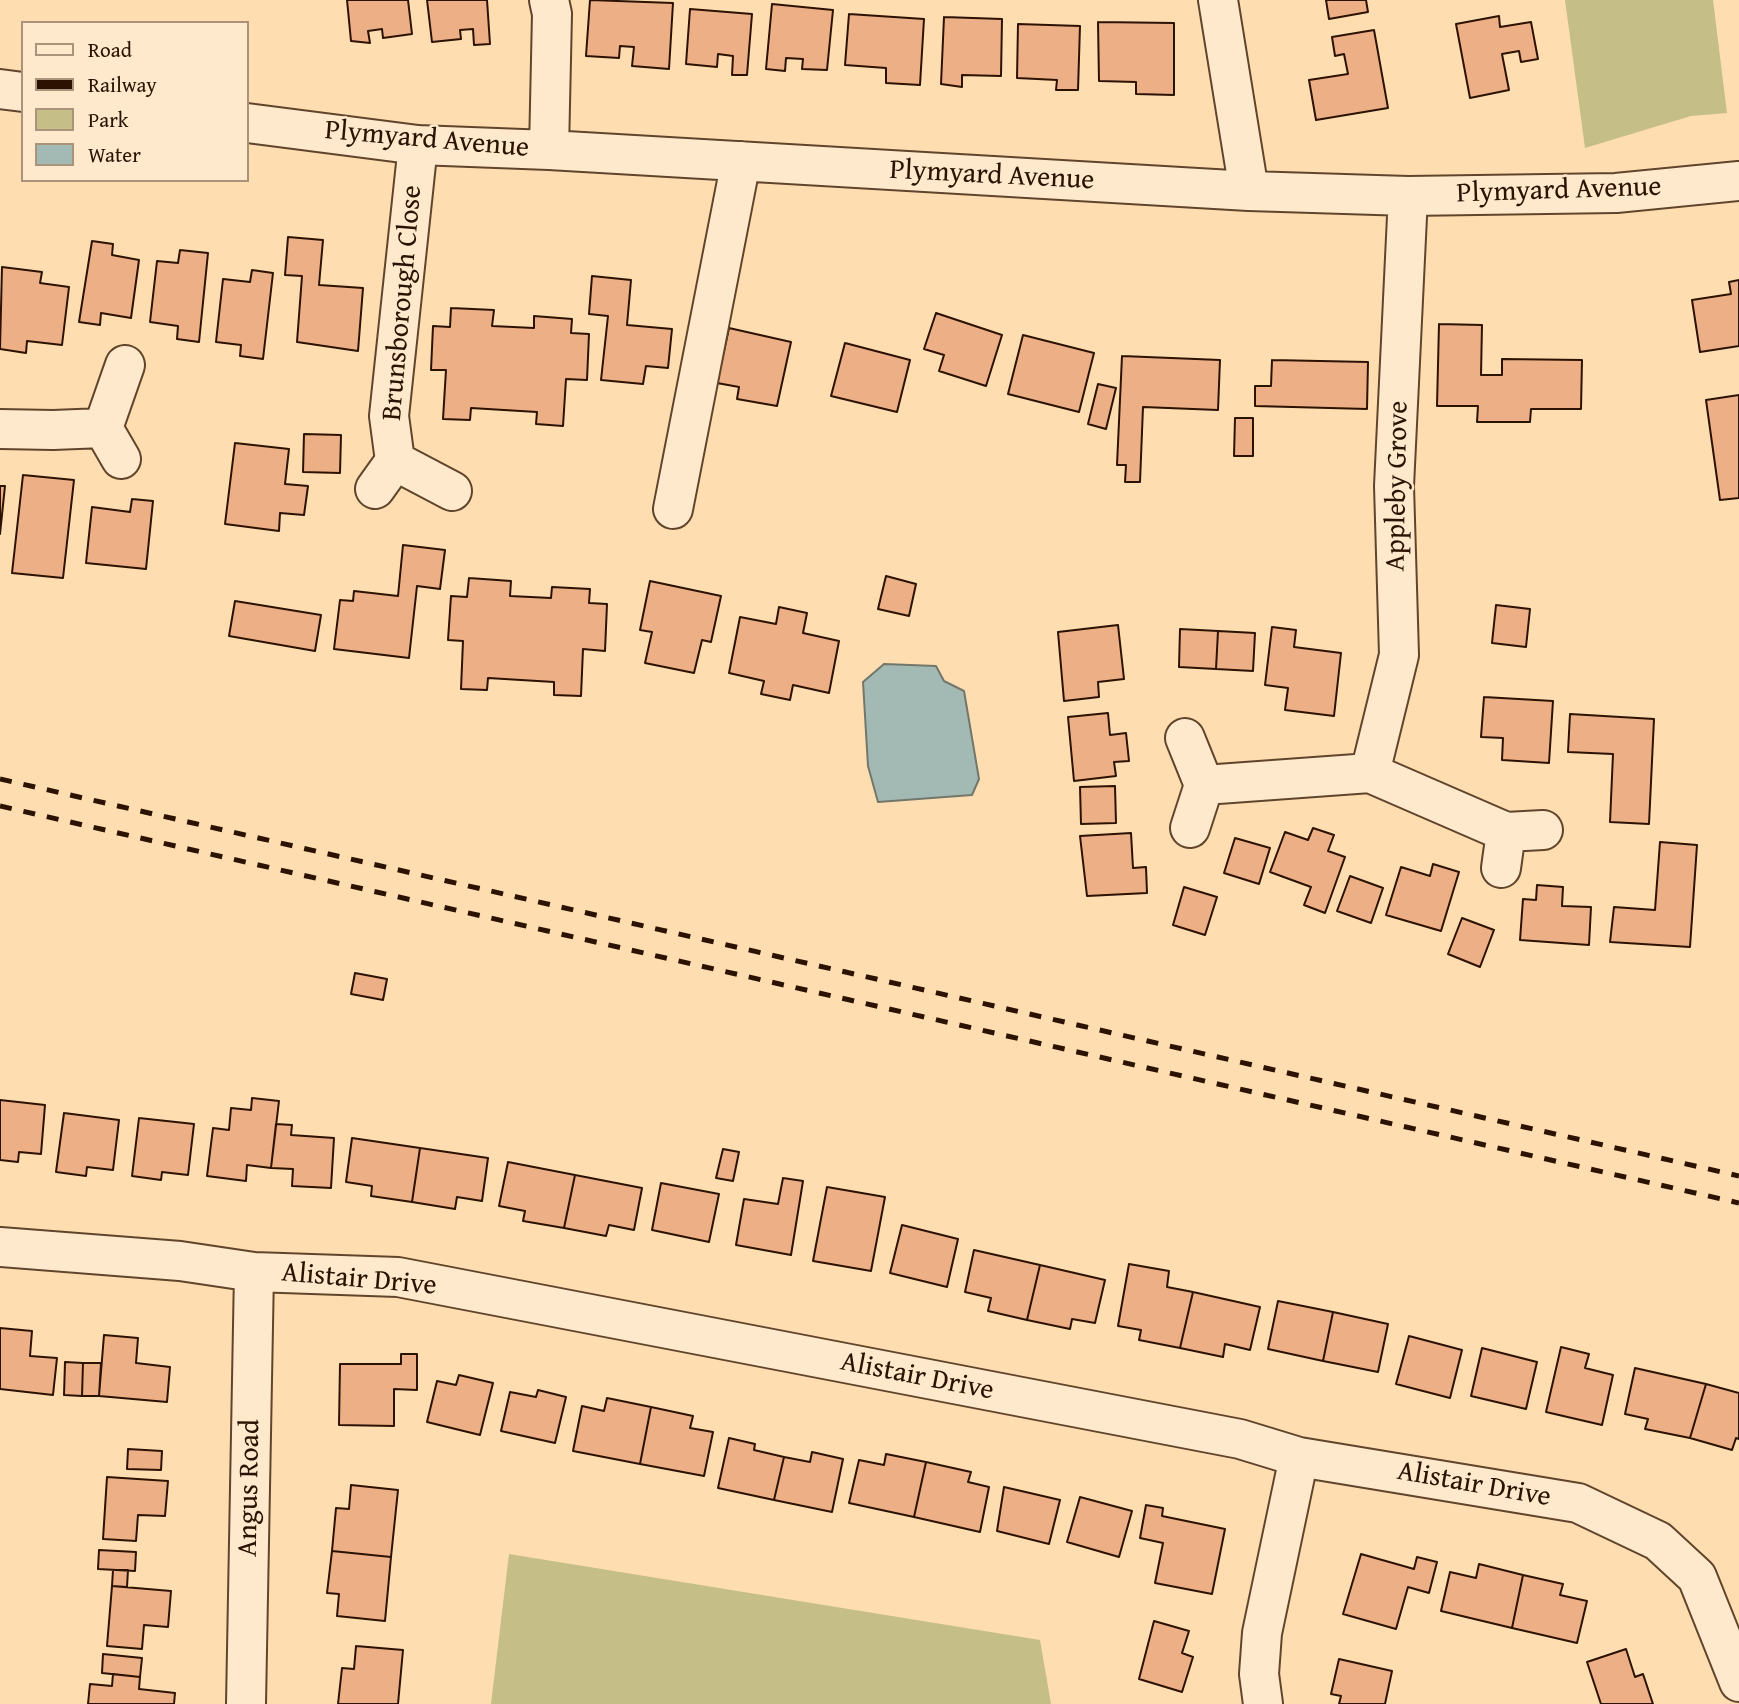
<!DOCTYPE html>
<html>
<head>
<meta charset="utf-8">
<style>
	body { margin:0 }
	#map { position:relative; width:1739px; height:1704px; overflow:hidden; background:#feddb0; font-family:"Gentium Book Plus",serif }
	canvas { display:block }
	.legend { position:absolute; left:21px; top:21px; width:228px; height:161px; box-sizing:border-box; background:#fee9cc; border:2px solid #aa937a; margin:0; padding:9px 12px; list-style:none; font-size:21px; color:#2c1200 }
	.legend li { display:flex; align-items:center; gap:14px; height:35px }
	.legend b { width:35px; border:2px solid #aa937a }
</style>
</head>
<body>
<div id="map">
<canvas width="1739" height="1704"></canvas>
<ul class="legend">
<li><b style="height:9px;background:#fee9cc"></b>Road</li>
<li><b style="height:9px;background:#2c1200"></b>Railway</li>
<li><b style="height:19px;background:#c5bf87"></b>Park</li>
<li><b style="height:19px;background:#a2bab3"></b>Water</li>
</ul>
</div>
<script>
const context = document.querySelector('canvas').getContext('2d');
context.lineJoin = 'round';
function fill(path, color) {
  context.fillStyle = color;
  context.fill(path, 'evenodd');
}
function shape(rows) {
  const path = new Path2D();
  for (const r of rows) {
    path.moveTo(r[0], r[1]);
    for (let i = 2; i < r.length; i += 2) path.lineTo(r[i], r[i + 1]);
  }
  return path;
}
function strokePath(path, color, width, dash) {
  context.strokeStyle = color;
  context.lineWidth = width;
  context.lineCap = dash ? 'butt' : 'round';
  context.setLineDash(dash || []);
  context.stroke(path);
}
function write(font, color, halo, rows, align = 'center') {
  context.font = font + ' "Gentium Book Plus",serif';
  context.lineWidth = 5;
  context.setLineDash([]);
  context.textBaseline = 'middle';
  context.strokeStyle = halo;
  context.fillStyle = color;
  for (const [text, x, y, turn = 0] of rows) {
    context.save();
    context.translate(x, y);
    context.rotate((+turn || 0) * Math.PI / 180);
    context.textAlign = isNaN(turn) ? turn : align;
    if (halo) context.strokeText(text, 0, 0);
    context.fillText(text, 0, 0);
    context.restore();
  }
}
fill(shape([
	[1565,0,1713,0,1727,113,1691,116,1585,148],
	[509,1554,1040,1640,1051,1704,491,1704]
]), '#c5bf87');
const water = shape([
	[884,664,936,666,944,681,964,691,979,779,972,795,878,802,868,766,863,682,884,664]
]);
fill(water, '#a2bab3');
strokePath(water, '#73776b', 2);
const building = shape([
	[347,0,408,0,412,34,383,38,382,29,368,31,370,43,351,41,347,0],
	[427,0,487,0,490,44,474,45,473,29,460,30,461,39,432,42,427,0],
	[590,0,673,3,669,69,632,66,634,47,620,46,619,58,586,56,590,0],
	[1326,0,1366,0,1368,12,1329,19,1326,0],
	[772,4,833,10,827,70,802,69,803,59,786,58,785,71,766,69,772,4],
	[690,9,752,14,747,75,732,75,733,56,718,54,717,67,686,64,690,9],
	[849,14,924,19,920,85,886,83,886,68,845,65,849,14],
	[1499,16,1500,27,1531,22,1538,59,1521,62,1519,51,1502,54,1509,90,1470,98,1456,24,1499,16],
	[944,17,1002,19,1001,76,962,75,962,87,941,84,944,17],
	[1098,22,1174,23,1174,95,1136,94,1136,82,1099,81,1098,22],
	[1018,24,1080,26,1078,90,1056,90,1057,80,1017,78,1018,24],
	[1374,30,1388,108,1316,120,1309,80,1348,74,1344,54,1335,56,1332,37,1374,30],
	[288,237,323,240,319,285,363,288,358,351,297,342,302,276,285,275,288,237],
	[92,241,113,244,112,255,139,260,131,318,101,313,100,325,79,322,92,241],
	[180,250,208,253,199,342,177,339,178,326,150,322,157,261,178,263,180,250],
	[2,267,42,272,40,283,69,287,62,345,27,341,26,353,0,349,2,267],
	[252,270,273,273,263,359,240,356,241,345,216,342,223,279,250,282,252,270],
	[592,276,631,280,627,325,672,329,668,368,646,366,643,384,601,380,608,316,589,314,592,276],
	[1739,280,1739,346,1700,352,1692,300,1731,294,1729,282,1739,280],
	[451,308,494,310,492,326,534,328,534,316,572,319,571,333,589,334,587,380,566,379,563,426,536,424,537,412,471,408,470,420,443,419,446,370,431,370,433,326,450,327,451,308],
	[936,313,1002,335,986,386,939,371,944,355,924,349,936,313],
	[1439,324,1482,325,1481,375,1502,375,1502,359,1582,360,1581,409,1531,409,1530,422,1477,422,1478,406,1437,406,1439,324],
	[729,328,791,342,777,406,737,399,739,387,717,383,729,328],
	[1023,335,1094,353,1079,412,1008,394,1023,335],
	[845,343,910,360,897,412,831,396,845,343],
	[1122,356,1220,360,1218,410,1143,407,1140,482,1125,482,1126,465,1117,465,1122,356],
	[1272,360,1368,362,1367,409,1255,406,1255,386,1271,386,1272,360],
	[1098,384,1116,388,1106,429,1088,424,1098,384],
	[1739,395,1739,498,1720,500,1706,400,1739,395],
	[1235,418,1253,418,1253,456,1234,456,1235,418],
	[304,434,341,435,340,473,303,472,304,434],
	[235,443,289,449,285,484,308,486,304,515,280,513,279,531,225,524,235,443],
	[23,475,74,480,63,578,12,573,23,475],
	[0,486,5,486,0,534,0,486],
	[132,499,153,501,146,569,86,563,92,507,130,512,132,499],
	[403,545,445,550,440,589,417,586,409,658,334,649,340,600,353,601,354,591,398,596,403,545],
	[886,576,916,584,909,616,878,609,886,576],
	[469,578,511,581,510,596,551,598,552,587,590,589,589,603,607,604,605,651,583,649,581,696,554,695,554,682,488,678,487,690,461,689,463,641,448,640,451,596,467,597,469,578],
	[650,581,721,596,711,642,702,640,694,673,645,663,652,632,640,630,650,581],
	[235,601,321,615,315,651,229,636,235,601],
	[1496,605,1530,609,1526,647,1492,643,1496,605],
	[779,607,807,613,803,633,839,641,829,693,793,685,790,700,761,694,764,681,729,673,740,617,776,624,779,607],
	[1118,625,1124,679,1098,682,1099,697,1064,701,1058,632,1118,625],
	[1272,627,1296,630,1294,647,1341,653,1334,716,1285,710,1288,688,1265,685,1272,627],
	[1180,629,1218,631,1216,669,1179,667,1180,629],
	[1218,631,1255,633,1253,671,1216,669,1218,631],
	[1484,697,1553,701,1549,763,1502,760,1503,738,1481,737,1484,697],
	[1108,713,1110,735,1126,733,1129,761,1114,762,1116,776,1074,781,1068,717,1108,713],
	[1570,714,1654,719,1649,824,1610,822,1613,754,1568,752,1570,714],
	[1115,786,1116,823,1081,824,1080,787,1115,786],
	[1313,828,1334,835,1328,851,1345,857,1325,913,1304,905,1311,887,1270,872,1285,832,1308,840,1313,828],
	[1131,833,1133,868,1146,867,1147,893,1087,896,1080,836,1131,833],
	[1235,838,1270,848,1259,884,1224,873,1235,838],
	[1660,842,1697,845,1690,947,1610,942,1614,907,1655,910,1660,842],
	[1433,864,1459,872,1441,931,1386,915,1401,867,1430,876,1433,864],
	[1350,876,1383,888,1371,923,1337,911,1350,876],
	[1537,885,1563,887,1562,906,1591,907,1589,945,1520,940,1523,899,1536,900,1537,885],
	[1184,887,1217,897,1205,935,1173,925,1184,887],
	[1462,918,1494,930,1480,967,1448,954,1462,918],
	[355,973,387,979,383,1000,351,994,355,973],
	[252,1098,279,1101,271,1168,247,1165,246,1181,207,1176,213,1128,229,1130,231,1108,251,1110,252,1098],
	[0,1100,45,1105,41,1154,19,1152,18,1162,0,1160,0,1100],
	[64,1113,119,1120,113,1170,87,1167,86,1176,56,1172,64,1113],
	[139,1118,194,1124,188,1175,162,1172,161,1180,132,1176,139,1118],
	[276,1124,292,1125,291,1135,334,1138,331,1188,292,1186,293,1169,271,1168,276,1124],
	[352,1138,420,1148,412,1202,371,1196,372,1186,346,1182,352,1138],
	[420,1148,488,1158,482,1201,457,1197,455,1209,412,1202,420,1148],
	[723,1149,739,1152,733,1181,716,1178,723,1149],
	[508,1162,575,1175,564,1228,523,1221,525,1211,499,1206,508,1162],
	[575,1175,642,1188,634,1230,609,1225,606,1236,564,1228,575,1175],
	[783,1178,803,1181,791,1255,736,1245,744,1199,778,1204,783,1178],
	[661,1183,719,1194,709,1242,652,1230,661,1183],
	[827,1187,885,1197,871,1271,813,1261,827,1187],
	[902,1225,958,1239,947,1287,890,1273,902,1225],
	[974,1250,1040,1265,1027,1320,988,1311,991,1298,965,1292,974,1250],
	[1129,1264,1169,1271,1167,1287,1193,1292,1180,1348,1139,1340,1141,1330,1118,1326,1129,1264],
	[1040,1265,1105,1280,1095,1323,1072,1319,1070,1329,1027,1320,1040,1265],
	[1193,1292,1260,1307,1250,1350,1225,1344,1223,1357,1180,1348,1193,1292],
	[1278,1301,1333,1312,1323,1361,1268,1349,1278,1301],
	[1333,1312,1388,1324,1378,1372,1323,1361,1333,1312],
	[0,1328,32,1331,30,1356,57,1358,53,1395,0,1389,0,1328],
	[104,1335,138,1338,136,1363,170,1367,167,1402,99,1396,104,1335],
	[1409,1336,1462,1350,1450,1398,1396,1384,1409,1336],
	[1561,1347,1589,1354,1585,1368,1613,1375,1602,1425,1546,1412,1561,1347],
	[1482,1348,1537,1362,1526,1409,1471,1396,1482,1348],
	[401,1354,417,1354,417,1390,394,1389,394,1426,339,1425,340,1364,401,1364,401,1354],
	[65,1362,83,1363,82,1396,64,1395,65,1362],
	[83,1363,101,1363,99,1396,82,1396,83,1363],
	[1635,1368,1706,1384,1690,1438,1645,1429,1648,1419,1625,1414,1635,1368],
	[459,1375,493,1383,480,1435,427,1422,437,1381,456,1385,459,1375],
	[1706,1384,1739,1393,1739,1439,1736,1438,1732,1450,1690,1438,1706,1384],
	[538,1390,566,1397,555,1443,501,1431,510,1392,536,1397,538,1390],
	[607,1398,651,1407,640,1464,573,1451,582,1406,604,1411,607,1398],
	[651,1407,693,1416,690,1428,713,1432,704,1476,640,1464,651,1407],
	[729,1438,755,1444,754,1450,784,1457,774,1500,718,1488,729,1438],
	[128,1449,162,1451,161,1470,127,1469,128,1449],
	[812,1452,843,1459,832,1512,774,1500,784,1457,810,1462,812,1452],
	[886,1454,926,1462,914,1517,849,1503,859,1460,884,1465,886,1454],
	[926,1462,971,1472,968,1482,989,1487,980,1532,914,1517,926,1462],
	[107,1477,168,1481,165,1516,138,1515,136,1541,103,1539,107,1477],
	[351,1485,398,1490,391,1557,332,1551,336,1508,349,1509,351,1485],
	[1004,1487,1060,1500,1049,1544,997,1531,1004,1487],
	[1080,1497,1132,1511,1119,1557,1067,1542,1080,1497],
	[1146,1505,1163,1508,1162,1516,1225,1529,1212,1594,1155,1583,1163,1543,1140,1538,1146,1505],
	[99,1550,136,1552,135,1571,98,1569,99,1550],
	[332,1551,391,1557,385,1621,337,1616,339,1594,327,1593,332,1551],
	[1361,1554,1414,1569,1417,1557,1437,1562,1429,1593,1408,1587,1396,1629,1343,1614,1361,1554],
	[1479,1564,1523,1575,1512,1628,1441,1611,1450,1572,1476,1578,1479,1564],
	[113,1570,128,1570,127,1587,112,1586,113,1570],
	[1523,1575,1563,1584,1560,1595,1587,1601,1577,1643,1512,1628,1523,1575],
	[112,1586,171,1591,168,1627,144,1625,142,1649,107,1646,112,1586],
	[1154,1621,1189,1631,1182,1653,1193,1657,1182,1692,1139,1679,1154,1621],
	[356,1646,403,1650,398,1704,338,1704,342,1668,354,1669,356,1646],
	[1626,1649,1635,1677,1643,1674,1653,1704,1601,1704,1587,1662,1626,1649],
	[103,1654,142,1658,140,1677,102,1673,103,1654],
	[1339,1659,1392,1671,1385,1704,1339,1704,1341,1696,1331,1694,1339,1659],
	[113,1674,140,1677,139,1689,175,1693,174,1704,88,1704,90,1684,112,1686,113,1674]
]);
fill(building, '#edaf86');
strokePath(building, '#2c1200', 2);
const minor = shape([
	[549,0,552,14,549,150],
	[1218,0,1249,191],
	[0,89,23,92],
	[247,123,418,145,549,150,1249,191,1408,196,1616,193,1739,181],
	[103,428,125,365],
	[0,429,53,430,103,428,121,459],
	[395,461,452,491],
	[375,489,395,461,389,416,418,145],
	[673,509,741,161],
	[1185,738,1204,785,1370,773,1506,832,1543,830],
	[1370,773,1399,655,1394,486,1408,196],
	[1190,828,1204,785],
	[1501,868,1506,832],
	[0,1247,180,1261,254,1272,398,1277,1240,1439,1299,1457,1578,1503,1658,1541,1697,1577,1739,1682],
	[246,1704,254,1272],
	[1263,1704,1259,1674,1262,1633,1299,1457]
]);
strokePath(minor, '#60452c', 42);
strokePath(minor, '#fee9cc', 38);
strokePath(shape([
	[0,779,1739,1176],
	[0,806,1739,1203]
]), '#2c1200', 5, [12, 12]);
write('28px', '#2c1200', '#fee9cc', [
	["Plymyard Avenue",427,140,5],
	["Plymyard Avenue",992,176,3],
	["Plymyard Avenue",1559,191,-2],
	["Brunsborough Close",403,303,-85],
	["Appleby Grove",1398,486,-89],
	["Alistair Drive",359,1280,5],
	["Alistair Drive",917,1377,11],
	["Alistair Drive",1474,1485,10],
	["Angus Road",250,1488,-89]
]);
</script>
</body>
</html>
